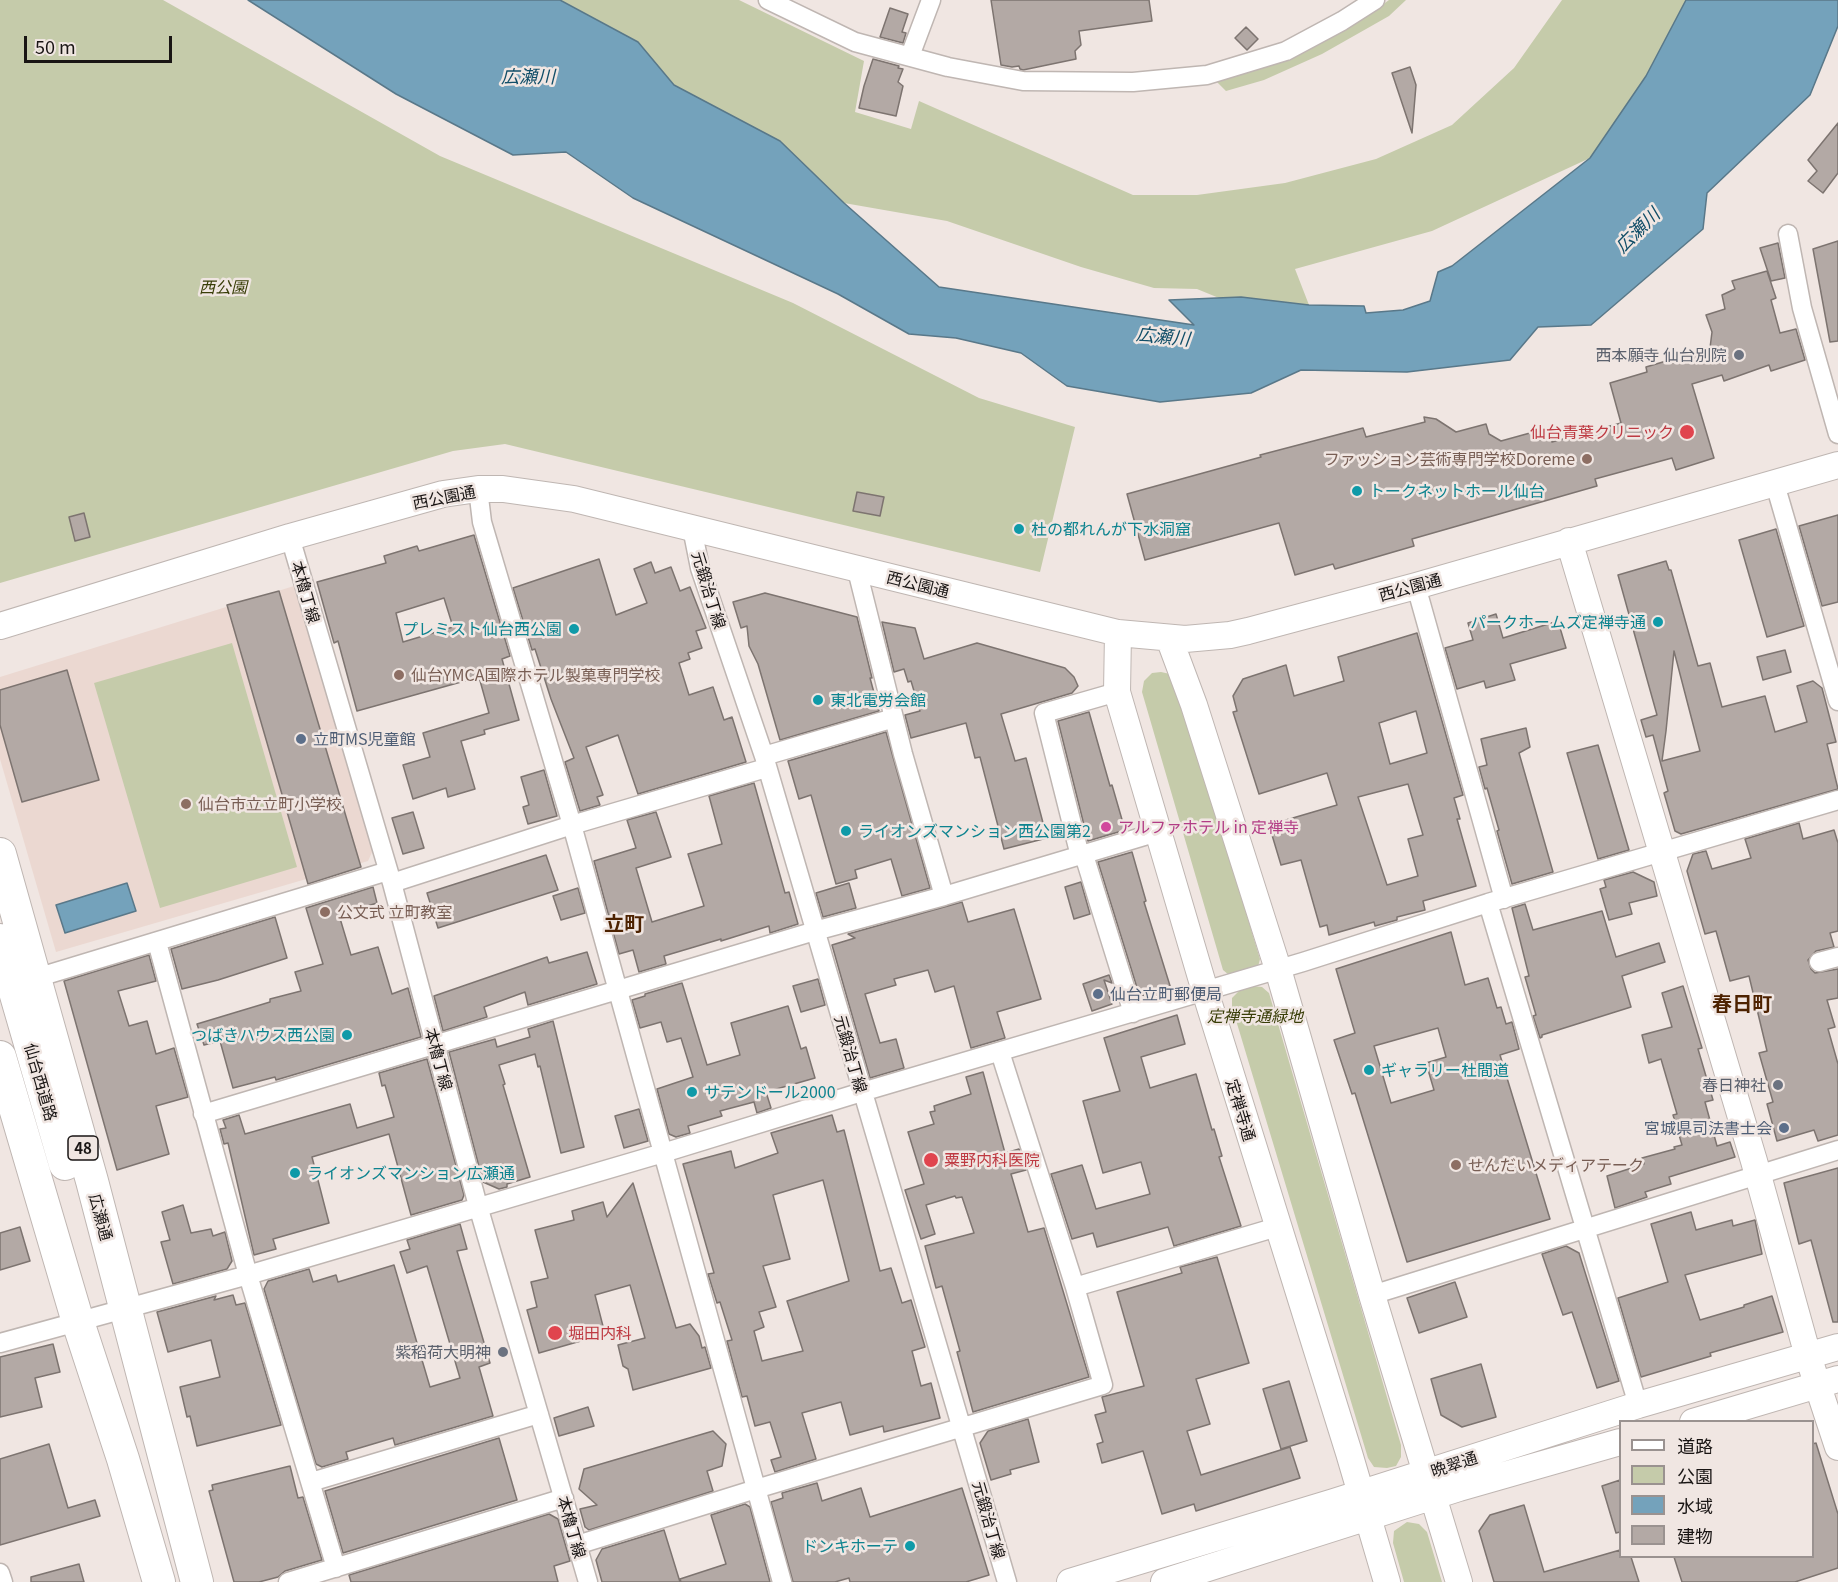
<!DOCTYPE html>
<html>
<head>
<meta charset="utf-8">
<style>
	body { margin:0 }
	#map { position:relative; width:1838px; height:1582px; overflow:hidden; background:#f0e6e2; font-family:Georgia,"Noto Sans JP",serif }
	canvas { display:block }
	.legend { position:absolute; left:1619px; top:1420px; width:195px; height:138px; box-sizing:border-box; background:#f0e6e2; border:2px solid #9a9290; margin:0; padding:8px 10px; list-style:none; font-size:18px; color:#191514 }
	.legend li { display:flex; align-items:center; gap:12px; height:30px }
	.legend b { width:30px; border:2px solid #9a9290 }
	.scale { position:absolute; left:24px; top:36px; width:148px; height:27px; box-sizing:border-box; border:3px solid #191514; border-top:0; padding-left:8px; font-size:18px; line-height:21px; white-space:nowrap; color:#191514; -webkit-text-stroke:4px #f0e6e2; paint-order:stroke }
</style>
</head>
<body>
<div id="map">
<canvas width="1838" height="1582"></canvas>
<ul class="legend">
<li><b style="height:8px;background:#fff"></b>道路</li>
<li><b style="height:16px;background:#c5cbaa"></b>公園</li>
<li><b style="height:16px;background:#74a2bb"></b>水域</li>
<li><b style="height:16px;background:#b3a9a5"></b>建物</li>
</ul>
<div class="scale">50 m</div>
</div>
<script>
const context = document.querySelector('canvas').getContext('2d');
context.lineJoin = 'round';
function fill(path, color) {
  context.fillStyle = color;
  context.fill(path, 'evenodd');
}
function shape(rows) {
  const path = new Path2D();
  for (const r of rows) {
    path.moveTo(r[0], r[1]);
    for (let i = 2; i < r.length; i += 2) path.lineTo(r[i], r[i + 1]);
  }
  return path;
}
function strokePath(path, color, width, dash) {
  context.strokeStyle = color;
  context.lineWidth = width;
  context.lineCap = dash ? 'butt' : 'round';
  context.setLineDash(dash || []);
  context.stroke(path);
}
function write(font, color, halo, rows, align = 'center') {
  context.font = font + ' Georgia,"Noto Sans JP",serif';
  context.lineWidth = 5;
  context.setLineDash([]);
  context.textBaseline = 'middle';
  context.strokeStyle = halo;
  context.fillStyle = color;
  for (const [text, x, y, turn = 0] of rows) {
    context.save();
    context.translate(x, y);
    context.rotate((+turn || 0) * Math.PI / 180);
    context.textAlign = isNaN(turn) ? turn : align;
    if (halo) context.strokeText(text, 0, 0);
    context.fillText(text, 0, 0);
    context.restore();
  }
}
fill(shape([
	[294,586,373,850,368,861,56,952,0,759,0,677]
]), '#ebd8d1');
fill(shape([
	[0,0,163,0,440,156,793,303,979,398,1075,427,1040,572,505,444,453,451,0,583],
	[560,0,739,0,864,61,855,112,911,129,919,101,1133,195,1197,195,1285,183,1376,159,1452,125,1514,68,1562,0,1686,0,1646,76,1590,158,1432,231,1295,269,1309,305,1241,297,1219,298,1197,289,1154,288,1081,267,947,221,844,203,780,141,674,85,638,42],
	[1389,0,1406,0,1389,16,1322,54,1264,80,1226,91,1217,82,1220,77,1378,8],
	[232,643,297,867,160,908,94,683],
	[1161,672,1170,674,1176,680,1260,959,1258,967,1229,975,1223,970,1142,692,1144,681,1152,673],
	[1252,986,1262,987,1269,993,1401,1445,1401,1457,1396,1466,1387,1468,1374,1467,1368,1458,1232,1007,1232,998,1240,990],
	[1407,1522,1419,1524,1427,1532,1442,1582,1404,1582,1393,1543,1394,1531]
]), '#c5cbaa');
const water = shape([
	[248,0,560,0,638,42,674,85,780,141,844,203,939,287,1194,325,1169,300,1241,297,1309,305,1364,306,1366,313,1403,310,1430,301,1438,272,1452,266,1590,158,1646,76,1686,0,1838,0,1838,26,1810,95,1707,193,1703,229,1591,325,1538,327,1510,360,1407,372,1301,370,1251,393,1160,402,1067,386,1021,353,956,338,909,334,838,294,633,198,566,152,513,155,396,94,248,0],
	[127,883,136,911,65,933,56,905,127,883]
]);
fill(water, '#74a2bb');
strokePath(water, '#597889', 1.5);
const building = shape([
	[991,0,1149,0,1152,21,1079,31,1081,45,1075,51,1076,59,1023,70,1020,69,1019,66,1012,67,1001,65,991,0],
	[890,8,908,14,902,32,906,33,903,43,880,37,890,8],
	[1246,27,1258,39,1247,50,1235,38,1246,27],
	[873,59,899,66,898,68,903,69,898,82,903,86,896,116,859,108,864,86,873,59],
	[1410,67,1416,85,1412,133,1392,73,1410,67],
	[1838,123,1838,173,1823,193,1808,181,1817,171,1808,160,1838,123],
	[1838,241,1838,341,1830,342,1813,249,1838,241],
	[1778,243,1785,278,1771,281,1760,248,1778,243],
	[1767,271,1776,298,1771,300,1780,333,1796,329,1805,360,1771,371,1769,365,1724,381,1722,375,1692,384,1714,458,1676,470,1672,458,1595,479,1597,486,1412,539,1414,546,1335,569,1333,564,1295,575,1279,523,1145,560,1127,494,1261,457,1260,455,1363,428,1366,437,1425,422,1424,417,1436,419,1456,432,1486,424,1489,434,1501,441,1548,428,1552,442,1621,423,1610,383,1647,372,1646,367,1710,348,1712,332,1706,315,1725,309,1722,295,1735,289,1732,281,1767,271],
	[857,492,884,497,880,516,853,511,857,492],
	[84,513,90,537,75,541,69,517,84,513],
	[1838,515,1838,602,1822,606,1799,526,1838,515],
	[1776,529,1804,626,1767,637,1739,540,1776,529],
	[474,535,510,656,502,659,519,720,484,730,485,734,461,741,475,789,448,797,446,788,413,799,403,765,430,757,423,733,489,713,479,677,357,711,338,641,334,643,317,582,386,563,384,556,417,546,419,551,474,535],
	[444,598,453,627,403,642,396,613,444,598],
	[599,559,616,615,647,603,634,569,651,562,655,573,671,567,680,591,690,587,706,628,696,631,702,648,688,653,690,659,679,663,689,695,713,687,724,720,732,717,746,762,638,794,618,735,586,747,603,795,597,797,600,805,580,811,565,762,574,758,551,699,535,649,532,650,513,588,599,559],
	[1666,561,1669,570,1671,570,1698,666,1710,663,1722,707,1765,696,1775,732,1807,722,1797,686,1813,681,1822,688,1836,742,1827,744,1838,789,1681,834,1675,831,1664,793,1668,791,1653,735,1646,737,1641,720,1657,715,1618,575,1666,561],
	[1674,651,1700,751,1662,761,1666,731,1674,651],
	[279,591,361,867,308,884,227,605,279,591],
	[765,593,857,617,872,678,870,678,879,711,780,740,758,664,749,646,747,626,741,628,733,602,765,593],
	[1496,614,1503,638,1558,621,1566,648,1510,664,1515,680,1486,688,1484,681,1457,689,1445,648,1473,640,1468,623,1496,614],
	[882,622,915,628,924,659,977,643,1065,668,1074,677,1078,686,1072,693,1001,714,1015,761,1026,758,1047,838,1004,849,980,757,975,758,966,723,911,738,905,715,920,711,911,681,908,682,904,669,894,672,882,622],
	[1417,633,1463,795,1454,798,1460,819,1457,819,1476,886,1423,901,1425,910,1397,917,1397,920,1375,926,1374,922,1329,935,1327,925,1320,927,1301,860,1281,865,1269,825,1337,805,1327,773,1259,794,1233,712,1237,711,1233,696,1243,679,1286,665,1294,696,1344,681,1338,657,1417,633],
	[1416,711,1427,753,1390,764,1379,723,1416,711],
	[1408,784,1423,835,1408,839,1418,876,1387,885,1358,797,1408,784],
	[1785,650,1791,672,1763,680,1757,657,1785,650],
	[67,670,99,780,22,802,0,725,0,690,67,670],
	[1089,712,1110,786,1112,785,1125,830,1088,841,1058,721,1089,712],
	[1526,728,1530,747,1519,753,1553,872,1512,884,1497,831,1499,830,1487,788,1485,789,1479,767,1487,765,1481,739,1526,728],
	[886,732,930,888,902,896,891,859,855,870,857,878,836,884,811,795,799,799,788,761,886,732],
	[1598,745,1629,850,1598,859,1567,753,1598,745],
	[544,770,557,816,528,824,523,807,529,805,521,777,544,770],
	[754,783,785,893,789,892,798,924,770,933,769,926,721,941,721,939,664,956,666,964,639,972,633,950,619,954,594,861,636,848,627,820,656,812,671,857,636,868,652,922,704,906,688,854,722,844,709,796,754,783],
	[413,812,424,848,403,854,392,818,413,812],
	[1799,823,1803,839,1834,830,1838,843,1838,931,1830,933,1834,947,1816,951,1808,960,1811,969,1815,973,1838,969,1838,998,1827,1000,1835,1027,1828,1029,1838,1064,1838,1135,1818,1141,1814,1130,1777,1141,1767,1104,1773,1102,1759,1053,1767,1051,1749,976,1730,981,1716,931,1705,934,1687,871,1693,854,1706,851,1712,869,1751,858,1745,839,1799,823],
	[1132,852,1146,901,1144,902,1171,989,1146,996,1139,994,1098,862,1132,852],
	[546,855,558,890,438,928,427,893,546,855],
	[1633,872,1654,882,1657,896,1629,903,1632,914,1609,920,1600,889,1606,887,1604,880,1633,872],
	[1081,882,1090,914,1074,919,1065,887,1081,882],
	[849,883,856,908,823,917,816,893,849,883],
	[373,887,377,903,339,915,351,955,378,947,392,994,408,988,421,1037,276,1080,275,1077,233,1088,220,1041,204,1045,197,1024,270,1002,270,999,301,991,295,972,323,964,306,908,373,887],
	[578,888,585,913,561,920,553,896,578,888],
	[962,902,968,922,1014,909,1041,999,997,1012,1005,1038,971,1048,954,986,935,992,928,970,894,979,896,985,865,994,880,1043,896,1039,904,1068,870,1078,832,945,855,938,848,934,962,902],
	[1525,904,1533,930,1602,911,1616,957,1659,943,1665,962,1622,976,1631,1007,1542,1035,1542,1037,1540,1038,1533,1016,1536,1015,1525,977,1529,976,1512,908,1525,904],
	[275,917,287,958,218,980,182,989,171,949,275,917],
	[1451,932,1465,985,1488,978,1497,1008,1501,1007,1506,1024,1512,1022,1519,1049,1500,1055,1550,1219,1407,1262,1355,1093,1352,1094,1334,1040,1355,1033,1336,969,1451,932],
	[1438,1028,1446,1057,1426,1063,1434,1090,1391,1103,1374,1046,1438,1028],
	[587,952,597,984,528,1005,525,992,484,1007,487,1017,443,1031,434,996,547,957,549,963,587,952],
	[149,955,156,981,118,991,129,1026,147,1021,156,1054,174,1048,188,1097,156,1106,169,1154,117,1170,64,981,149,955],
	[1109,975,1112,983,1104,980,1112,1004,1092,1011,1083,984,1109,975],
	[818,979,825,1005,801,1012,793,986,818,979],
	[682,983,707,1065,740,1055,731,1023,788,1006,801,1049,806,1047,815,1078,766,1092,771,1108,757,1113,754,1102,720,1111,722,1116,688,1126,690,1133,676,1137,669,1134,657,1089,693,1077,681,1038,667,1042,661,1022,640,1028,632,1000,645,996,645,994,682,983],
	[1683,986,1702,1048,1698,1049,1713,1100,1705,1102,1717,1146,1730,1142,1735,1157,1669,1177,1671,1184,1645,1192,1647,1197,1615,1208,1607,1176,1644,1164,1642,1158,1675,1149,1674,1147,1682,1145,1673,1115,1677,1114,1661,1059,1649,1063,1642,1035,1672,1027,1662,993,1683,986],
	[1177,1015,1185,1044,1141,1057,1150,1088,1196,1074,1212,1130,1214,1129,1222,1156,1219,1157,1241,1226,1174,1246,1168,1227,1097,1247,1093,1233,1072,1239,1051,1174,1082,1165,1096,1209,1150,1194,1141,1162,1103,1173,1083,1101,1120,1091,1104,1038,1177,1015],
	[553,1021,584,1147,561,1153,540,1066,538,1067,535,1054,499,1065,505,1084,503,1085,530,1177,507,1184,507,1187,499,1189,483,1182,449,1052,495,1039,497,1047,530,1037,528,1029,553,1021],
	[427,1059,464,1195,462,1200,411,1215,389,1134,312,1157,329,1223,273,1239,276,1249,254,1255,228,1143,224,1144,220,1129,226,1128,223,1120,239,1115,245,1134,350,1104,357,1128,394,1117,385,1085,382,1086,379,1073,427,1059],
	[983,1072,1005,1153,1019,1149,1026,1170,1011,1174,1028,1232,1044,1228,1089,1377,973,1412,957,1352,960,1351,942,1286,936,1288,925,1246,974,1233,962,1197,956,1198,955,1196,926,1205,935,1234,921,1239,905,1190,924,1184,908,1132,934,1124,930,1112,935,1111,934,1106,971,1094,966,1077,983,1072],
	[639,1109,648,1141,624,1148,615,1116,639,1109],
	[832,1115,837,1132,844,1130,880,1271,891,1268,902,1303,911,1300,925,1347,912,1351,921,1386,931,1383,940,1418,884,1432,883,1426,850,1435,841,1402,802,1413,816,1459,775,1472,771,1460,781,1457,770,1422,755,1426,747,1396,742,1397,727,1341,732,1340,720,1302,717,1303,708,1274,714,1273,683,1164,731,1151,735,1168,778,1153,771,1133,832,1115],
	[823,1180,849,1281,787,1301,803,1351,762,1361,754,1331,764,1327,759,1312,776,1307,763,1266,790,1259,773,1195,823,1180],
	[1838,1168,1838,1322,1833,1322,1811,1240,1799,1244,1784,1183,1838,1168],
	[633,1183,676,1328,690,1324,699,1336,702,1348,705,1347,711,1368,633,1390,628,1369,623,1366,618,1345,645,1338,630,1285,595,1295,605,1334,539,1353,527,1310,537,1307,531,1282,548,1278,535,1230,574,1220,572,1211,603,1202,607,1217,633,1183],
	[183,1205,191,1233,211,1229,213,1236,225,1232,232,1261,227,1269,173,1284,161,1242,170,1240,162,1212,183,1205],
	[1691,1212,1696,1230,1732,1220,1733,1226,1755,1220,1762,1254,1685,1275,1700,1320,1744,1307,1744,1305,1772,1296,1783,1332,1710,1353,1711,1356,1641,1377,1618,1298,1668,1282,1651,1224,1691,1212],
	[460,1224,467,1249,457,1251,490,1363,479,1367,493,1416,395,1445,393,1438,346,1452,348,1459,322,1467,316,1464,264,1289,268,1281,309,1269,313,1282,336,1275,338,1282,394,1265,430,1387,460,1378,427,1266,407,1273,400,1252,410,1249,407,1240,460,1224],
	[20,1227,30,1261,0,1270,0,1233,20,1227],
	[1566,1246,1579,1253,1619,1381,1597,1388,1572,1312,1563,1315,1542,1254,1566,1246],
	[1217,1257,1249,1363,1196,1379,1210,1424,1187,1431,1201,1475,1290,1447,1300,1478,1196,1511,1194,1504,1162,1514,1143,1451,1102,1463,1097,1444,1103,1442,1095,1415,1106,1412,1102,1397,1144,1386,1117,1292,1182,1273,1180,1267,1217,1257],
	[1455,1282,1467,1317,1419,1333,1407,1298,1455,1282],
	[233,1295,236,1305,245,1303,281,1425,197,1446,190,1416,187,1417,180,1387,220,1377,211,1340,168,1352,157,1312,216,1296,214,1300,233,1295],
	[53,1344,60,1372,35,1378,42,1407,0,1417,0,1357,53,1344],
	[1481,1364,1496,1417,1462,1427,1441,1415,1431,1379,1481,1364],
	[1289,1381,1307,1441,1281,1449,1263,1389,1289,1381],
	[588,1407,594,1426,559,1436,554,1418,588,1407],
	[1028,1419,1039,1462,1010,1470,1011,1474,991,1480,980,1443,988,1431,1028,1419],
	[713,1431,726,1444,722,1466,707,1471,713,1491,589,1530,585,1527,580,1509,597,1505,579,1489,584,1469,713,1431],
	[499,1438,517,1500,343,1553,325,1491,499,1438],
	[1816,1443,1838,1514,1838,1568,1795,1582,1682,1582,1674,1557,1812,1557,1812,1444,1816,1443],
	[49,1444,68,1508,95,1500,100,1516,0,1545,0,1459,49,1444],
	[290,1466,298,1498,303,1497,322,1560,285,1571,278,1577,259,1582,234,1582,209,1491,213,1490,212,1485,290,1466],
	[1620,1480,1620,1532,1616,1533,1602,1486,1620,1480],
	[817,1483,822,1501,861,1488,870,1517,962,1488,989,1575,966,1582,850,1582,849,1578,835,1582,793,1582,771,1502,783,1498,782,1493,817,1483],
	[745,1504,750,1507,770,1582,681,1582,680,1579,726,1564,711,1515,745,1504],
	[1524,1505,1544,1572,1620,1550,1620,1557,1631,1557,1639,1582,1494,1582,1479,1531,1490,1515,1524,1505],
	[549,1514,558,1519,570,1561,554,1566,558,1582,351,1582,349,1575,549,1514],
	[664,1530,680,1582,602,1582,596,1560,602,1549,664,1530],
	[79,1564,84,1582,31,1582,31,1577,79,1564]
]);
fill(building, '#b3a9a5');
strokePath(building, '#7d7470', 1.5);
const street = shape([
	[768,0,855,42,948,67,1023,81,1133,82,1207,75,1286,51,1342,21,1375,0],
	[910,56,931,0],
	[1788,234,1802,308,1838,434],
	[1775,484,1838,701],
	[478,489,482,522,572,825,782,1582],
	[692,528,700,568,764,756,1007,1582],
	[290,537,392,883,478,1206,588,1582],
	[857,570,903,754,944,896],
	[1416,586,1504,899],
	[764,756,894,718],
	[1084,855,1133,1013],
	[1080,856,1044,713,1117,692],
	[392,883,572,825,766,768],
	[1488,903,1638,1405],
	[157,942,248,1275,336,1568],
	[1819,962,1838,957],
	[36,978,388,871],
	[203,1114,815,931,944,896,1158,832],
	[1075,1287,1277,1227],
	[1372,1295,1838,1150],
	[0,1343,248,1275,663,1153,862,1092,1303,962,1488,903,1838,800],
	[311,1482,539,1414],
	[577,1545,756,1489,1103,1385,1075,1287,1000,1052],
	[0,1573,3,1582],
	[288,1582,564,1498]
]);
const secondary = shape([
	[1569,541,1754,1161,1808,1356,1838,1447],
	[0,626,290,537,443,494,478,489,503,489,574,499,1118,633,1185,639,1230,635,1248,631,1416,586,1838,465],
	[1118,633,1117,692,1205,991,1349,1453,1387,1582],
	[1169,638,1194,705,1278,969,1372,1295,1459,1582],
	[1693,1422,1838,1379],
	[1070,1582,1334,1502,1638,1405,1838,1347],
	[1164,1582,1459,1488,1620,1442]
]);
const highway = shape([
	[0,854,92,1181,197,1582],
	[0,940,65,1164],
	[0,1057,78,1322,123,1459,159,1582]
]);
strokePath(street, '#bfb6b2', 21);
strokePath(secondary, '#bfb6b2', 28);
strokePath(highway, '#bfb6b2', 34);
strokePath(street, '#fff', 18);
strokePath(secondary, '#fff', 26);
strokePath(highway, '#fff', 32);
for (const [x, y, r, color] of [
	[1739,355,6,"#6b7280"],
	[1687,432,8,"#e0444e"],
	[1587,459,6,"#8d6e63"],
	[1357,491,6,"#0f9aa8"],
	[1019,529,6,"#0f9aa8"],
	[1658,622,6,"#0f9aa8"],
	[574,629,6,"#0f9aa8"],
	[399,675,6,"#8d6e63"],
	[818,700,6,"#0f9aa8"],
	[301,739,6,"#5c6f8a"],
	[186,804,6,"#8d6e63"],
	[1106,827,6,"#d1479c"],
	[846,831,6,"#0f9aa8"],
	[325,912,6,"#8d6e63"],
	[1098,994,6,"#5c6f8a"],
	[347,1035,6,"#0f9aa8"],
	[1369,1070,6,"#0f9aa8"],
	[1778,1085,6,"#6b7280"],
	[692,1092,6,"#0f9aa8"],
	[1784,1128,6,"#5c6f8a"],
	[931,1160,8,"#e0444e"],
	[1456,1165,6,"#8d6e63"],
	[295,1173,6,"#0f9aa8"],
	[555,1333,8,"#e0444e"],
	[503,1352,6,"#6b7280"],
	[910,1546,6,"#0f9aa8"]
]) {
  const dot = new Path2D();
  dot.arc(x, y, r, 0, 2 * Math.PI);
  context.fillStyle = color;
  context.fill(dot);
  strokePath(dot, '#f0e6e2', 2);
}
for (const [x, y, w] of [
	[83,1148,30]
]) {
  const box = new Path2D();
  box.roundRect(x - w / 2, y - 12, w, 24, 4.5);
  context.fillStyle = '#f0e6e2';
  context.fill(box);
  strokePath(box, '#191514', 1.5);
}
write('bold 15px', '#191514', null, [
	["48",83,1148]
]);
write('italic 16px', '#393e08', '#f0e6e2', [
	["西公園",223,287],
	["定禅寺通緑地",1255,1016]
]);
write('16px', '#5b616d', '#f0e6e2', [
	["西本願寺 仙台別院",1727,355],
	["春日神社",1766,1085],
	["紫稻荷大明神",491,1352]
], 'right');
write('16px', '#be3a42', '#f0e6e2', [
	["仙台青葉クリニック",1674,432,"right"],
	["粟野内科医院",944,1160],
	["堀田内科",568,1333]
], 'left');
write('16px', '#785e54', '#f0e6e2', [
	["ファッション芸術専門学校Doreme",1575,459,"right"],
	["仙台YMCA国際ホテル製菓専門学校",411,675],
	["仙台市立立町小学校",198,804],
	["公文式 立町教室",337,912],
	["せんだいメディアテーク",1468,1165]
], 'left');
write('16px', '#0d838f', '#f0e6e2', [
	["トークネットホール仙台",1369,491],
	["杜の都れんが下水洞窟",1031,529],
	["パークホームズ定禅寺通",1646,622,"right"],
	["プレミスト仙台西公園",562,629,"right"],
	["東北電労会館",830,700],
	["ライオンズマンション西公園第2",858,831],
	["つばきハウス西公園",335,1035,"right"],
	["ギャラリー杜間道",1381,1070],
	["サテンドール2000",704,1092],
	["ライオンズマンション広瀬通",307,1173],
	["ドンキホーテ",898,1546,"right"]
], 'left');
write('16px', '#191514', '#f0e6e2', [
	["西公園通",444,497,-11],
	["西公園通",918,584,14],
	["西公園通",1410,587,-15],
	["元鍛治丁線",709,590,73],
	["本櫓丁線",306,592,74],
	["元鍛治丁線",851,1054,74],
	["本櫓丁線",439,1059,75],
	["仙台西道路",41,1082,74],
	["定禅寺通",1241,1110,73],
	["広瀬通",101,1217,75],
	["晩翠通",1454,1464,-18],
	["元鍛治丁線",989,1520,74],
	["本櫓丁線",572,1527,74]
]);
write('16px', '#4e5e75', '#f0e6e2', [
	["立町MS児童館",313,739],
	["仙台立町郵便局",1110,994],
	["宮城県司法書士会",1772,1128,"right"]
], 'left');
write('16px', '#b23c85', '#f0e6e2', [
	["アルファホテル in 定禅寺",1118,827]
], 'left');
write('italic 18px', '#114e68', '#f0e6e2', [
	["広瀬川",528,76],
	["広瀬川",1637,230,-45],
	["広瀬川",1163,336,6]
]);
write('bold 20px', '#4d2200', '#f0e6e2', [
	["立町",624,923],
	["春日町",1742,1003]
]);
</script>
</body>
</html>
